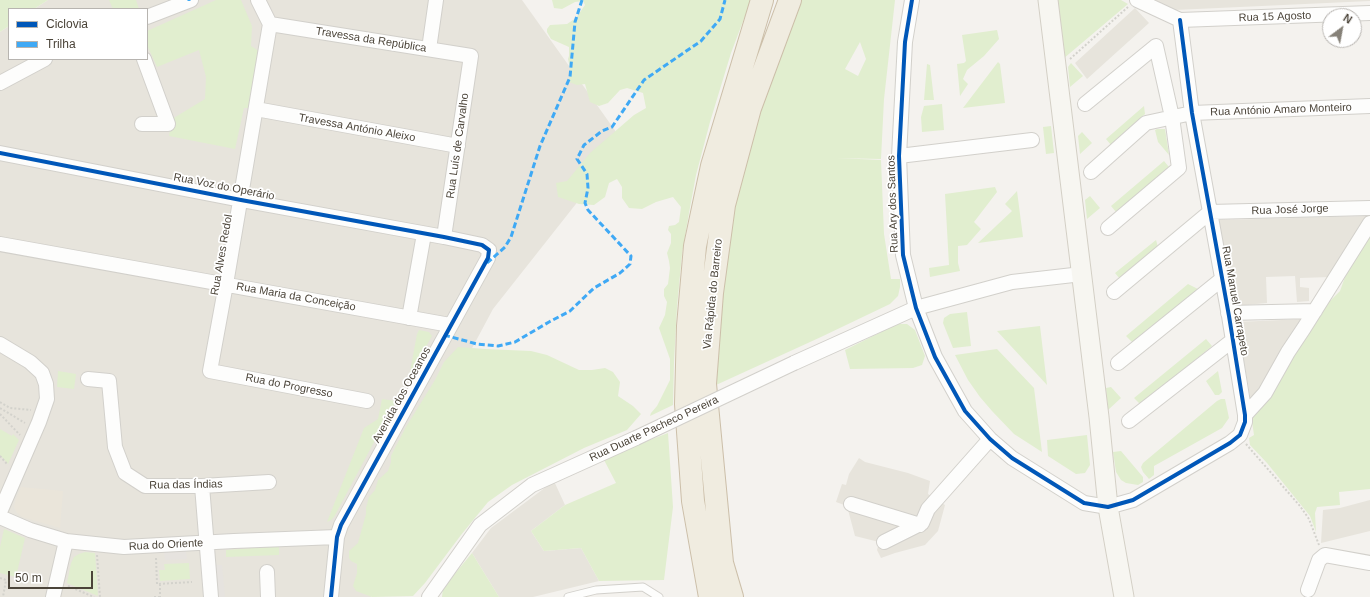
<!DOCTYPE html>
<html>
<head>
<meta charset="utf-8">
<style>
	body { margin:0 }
	#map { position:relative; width:1370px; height:597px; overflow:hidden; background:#f4f2ee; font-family:Helvetica,sans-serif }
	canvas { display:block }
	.legend { position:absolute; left:8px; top:8px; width:140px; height:52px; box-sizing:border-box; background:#fff; border:1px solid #b7b4b0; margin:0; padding:5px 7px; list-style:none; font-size:12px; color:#4b4439 }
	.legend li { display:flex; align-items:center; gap:8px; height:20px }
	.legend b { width:20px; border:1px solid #b7b4b0 }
	.north { position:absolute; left:1322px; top:8px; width:40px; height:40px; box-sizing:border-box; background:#fff; border:1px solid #b7b4b0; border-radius:50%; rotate:32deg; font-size:11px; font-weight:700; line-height:16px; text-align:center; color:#4b4439 }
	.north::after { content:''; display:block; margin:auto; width:14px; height:18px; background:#868178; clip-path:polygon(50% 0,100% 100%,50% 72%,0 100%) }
	.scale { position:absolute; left:8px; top:571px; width:85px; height:18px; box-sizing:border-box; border:2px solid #4b4439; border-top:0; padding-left:5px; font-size:12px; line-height:14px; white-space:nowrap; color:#4b4439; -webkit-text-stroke:3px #fff; paint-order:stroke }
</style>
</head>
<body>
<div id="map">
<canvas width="1370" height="597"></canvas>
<ul class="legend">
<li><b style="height:5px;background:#0057b8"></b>Ciclovia</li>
<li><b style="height:5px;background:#3fa9f5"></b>Trilha</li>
</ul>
<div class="north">N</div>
<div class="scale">50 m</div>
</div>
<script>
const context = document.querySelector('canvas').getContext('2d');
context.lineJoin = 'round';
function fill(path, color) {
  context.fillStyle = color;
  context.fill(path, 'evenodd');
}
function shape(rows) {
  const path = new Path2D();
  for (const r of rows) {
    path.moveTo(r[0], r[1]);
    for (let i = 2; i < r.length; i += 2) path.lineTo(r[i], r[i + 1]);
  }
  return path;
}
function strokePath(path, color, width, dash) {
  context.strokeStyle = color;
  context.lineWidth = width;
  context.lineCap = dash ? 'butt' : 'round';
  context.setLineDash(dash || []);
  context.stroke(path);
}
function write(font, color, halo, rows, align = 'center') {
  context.font = font + ' Helvetica,sans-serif';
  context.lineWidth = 3.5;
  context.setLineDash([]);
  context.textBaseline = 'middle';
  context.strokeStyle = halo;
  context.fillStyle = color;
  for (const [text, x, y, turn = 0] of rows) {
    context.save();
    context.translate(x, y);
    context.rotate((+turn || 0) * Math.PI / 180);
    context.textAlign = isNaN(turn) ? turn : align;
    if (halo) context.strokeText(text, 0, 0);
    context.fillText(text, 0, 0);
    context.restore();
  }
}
fill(shape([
	[48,0,522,0,624,143,493,309,370,539,371,597,0,597,0,32,9,26,9,59,147,59,147,9,34,9],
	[1155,0,1370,0,1370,1,1175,10],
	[1135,8,1149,23,1087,79,1075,63],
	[1368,216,1369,217,1330,277,1300,278,1300,287,1309,288,1309,301,1297,302,1295,276,1266,277,1267,303,1234,306,1219,221,1220,220],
	[1304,319,1251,401,1237,322],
	[859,458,865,462,908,473,930,481,928,494,945,505,938,531,925,545,895,553,881,558,877,550,879,542,855,536,847,506,836,502,842,484,846,485,849,474],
	[554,481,565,505,531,531,544,551,581,548,599,581,533,597,499,597,472,553,491,528],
	[1370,500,1370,531,1321,543,1323,510,1340,508]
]), '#e7e4dc');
fill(shape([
	[21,487,63,491,60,528,22,517,17,513,14,507,16,499]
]), '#eae5da');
fill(shape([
	[0,0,48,0,34,9,9,9,9,26,0,32],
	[109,0,136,0,139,9,113,9],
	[216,0,241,0,252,26,251,46,259,51,253,108,244,108,235,149,169,136,172,119,205,99,206,77,199,50,157,67,147,45,147,31],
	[552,0,751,0,731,53,710,122,696,175,689,213,682,254,677,307,674,362,673,405,650,416,651,413,657,406,670,380,670,359,659,328,665,315,667,302,664,296,664,289,668,284,670,268,669,261,667,253,671,243,671,234,668,230,669,226,675,225,679,222,681,207,673,197,656,202,642,209,629,208,622,198,622,187,617,179,609,183,605,197,594,205,579,204,558,197,556,183,567,181,590,153,634,115,646,108,643,93,627,88,620,90,608,103,599,106,590,102,585,84,577,85,569,82,570,68,568,59,569,56,569,47,551,39,547,32,547,29,550,25,567,24,576,18,585,5,583,1,575,2,562,9,554,8],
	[796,0,895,0,884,99,881,159,837,158,881,160,884,234,891,279,900,279,900,287,898,296,890,304,821,337,716,385,715,364,724,258,748,142],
	[860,42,866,59,858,76,845,69],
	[1057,0,1121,0,1128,4,1063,59],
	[997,30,999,39,984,56,967,70,963,79,968,84,960,96,957,64,964,63,966,61,962,35],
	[998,62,1000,64,1005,103,963,108],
	[1071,63,1083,76,1070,87,1068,67],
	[927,64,930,65,934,100,924,100],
	[942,104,944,130,922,132,921,117,924,106],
	[1144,106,1145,114,1111,145,1106,139],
	[1051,126,1054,153,1046,154,1043,127],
	[1157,129,1165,129,1169,155,1158,142,1155,130],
	[1082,132,1092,143,1080,154,1078,136],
	[1164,161,1169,167,1116,212,1111,206],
	[995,187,997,192,974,222,981,229,967,245,958,246,958,263,960,271,930,277,929,268,949,265,945,194],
	[1017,191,1023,237,978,243,1012,211,1005,204],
	[1090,196,1100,208,1087,219,1085,200],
	[1370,230,1370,489,1339,492,1340,505,1317,507,1315,513,1316,532,1310,516,1267,463,1250,445,1249,438,1254,435,1251,415,1322,309,1340,291,1350,263],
	[1156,240,1158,247,1120,279,1115,273],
	[1188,284,1198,289,1133,343,1126,336],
	[967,312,971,346,953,348,943,323,944,318,950,314],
	[897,324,907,324,915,330,925,356,922,365,913,368,850,369,845,350],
	[1040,326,1047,385,997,331],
	[419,330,429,332,432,336,409,377,417,334],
	[1206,339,1212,346,1141,405,1134,398],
	[458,347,485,349,531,351,547,355,579,370,592,370,605,368,613,372,620,382,618,396,633,406,641,414,627,430,584,448,512,485,488,502,461,535,425,583,413,596,372,597,356,591,353,586,357,573,357,564,351,561,349,558,349,551,358,543,366,514,366,508,369,497,375,490,378,480,388,471,391,462,391,456,395,448,406,427,435,380,444,362],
	[997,349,1034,388,1042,452,1014,434,992,411,980,397,968,380,955,355],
	[58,371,76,374,74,389,57,387],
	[1218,371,1222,392,1219,395,1215,395,1206,381],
	[1111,387,1121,398,1108,410,1106,388],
	[382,399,396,401,334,517,331,520,327,522,364,428,378,419],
	[1221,399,1225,399,1229,418,1222,428,1154,466,1154,475,1149,479,1143,472,1141,467,1143,463,1217,401],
	[0,429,12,436,13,434,19,440,8,464,0,455],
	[668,433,673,507,664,580,599,581,581,548,544,551,531,531,565,505,616,483,603,458],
	[1087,435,1090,465,1085,473,1076,474,1048,456,1047,440],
	[1121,451,1143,477,1143,482,1138,485,1126,483,1121,480,1116,472,1113,452],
	[4,529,25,538,16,577,0,573,0,547],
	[279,546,279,555,226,557,226,550],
	[85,552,95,553,98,596,67,583,71,563,74,557,79,554],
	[472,553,499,597,442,597,443,588],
	[189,563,190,579,160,581,159,570,165,570,164,564]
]), '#e1eecf');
fill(shape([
	[186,551,187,559,165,560,164,552],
	[212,565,222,565,225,597,216,597]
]), '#e6e3df');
const service = shape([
	[568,597,596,590,643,587,659,597]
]);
const minor = shape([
	[258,0,270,24,226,284,210,371,367,401],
	[912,0,905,42,899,156,903,255,916,308,935,357,965,411,990,439,1012,458,1084,503,1108,507,1133,500,1230,443,1240,435,1245,422,1245,415,1229,316,1192,113,1180,20],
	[1137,0,1180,20,1370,13],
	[147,17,191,0],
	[270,24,471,56,444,237],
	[429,49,436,0],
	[0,83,45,59],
	[1085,104,1156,46,1172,117,1179,168,1108,228],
	[256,109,458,146],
	[142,124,168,124,144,59],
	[0,153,241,200,444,237,482,245,489,250,488,258,341,525,337,537,331,597],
	[899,156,1032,140],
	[1091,172,1146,123,1192,113,1370,106],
	[0,244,450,325],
	[1114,292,1210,212,1370,208],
	[1228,313,1315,311],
	[409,318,424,234],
	[0,344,30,362,42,373,46,384,47,399,39,422,0,512],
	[794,363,916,308,1012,282,1082,274],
	[1118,363,1222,279],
	[88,379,109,381,115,447,125,473,145,486,202,486,269,482],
	[1245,415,1265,393,1288,352,1304,328,1370,223],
	[1129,421,1233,340],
	[202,486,211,597],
	[851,504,920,525],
	[0,517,30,530,66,541,124,547,234,541,337,537],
	[884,542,922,523,928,509,990,439],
	[267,572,268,597],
	[1308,590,1319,560,1325,555,1370,563],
	[53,597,66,541],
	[429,597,480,525,532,485,636,438]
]);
const secondary = shape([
	[1048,0,1099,417,1108,507,1124,597]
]);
const trunk = shape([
	[710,597,693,501,686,404,688,326,695,246,712,166,762,0],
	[732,597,722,563,705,384,712,293,724,205,750,108,790,0]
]);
strokePath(service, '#d2d0cb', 9);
strokePath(minor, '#d2d0cb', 16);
strokePath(secondary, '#d3cfc5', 21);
strokePath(trunk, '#ccbfa9', 24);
strokePath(shape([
	[1070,59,1128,7],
	[0,402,10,408,31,410],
	[0,408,25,423],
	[0,414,20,435],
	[1246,444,1300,506,1309,519,1319,545],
	[0,456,7,464],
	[97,555,100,597],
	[156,558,157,584,192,582],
	[0,578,6,580,3,597],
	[160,584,160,597],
	[68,586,94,597],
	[154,597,160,597]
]), '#d3d2cc', 2, [2, 2]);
strokePath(service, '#fdfdfc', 7);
strokePath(minor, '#fdfdfc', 14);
strokePath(secondary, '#f7f6f1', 19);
strokePath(trunk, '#f0ece0', 22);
const minorBridge = shape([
	[636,438,794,363]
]);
strokePath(minorBridge, '#d2d0cb', 16, []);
strokePath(minorBridge, '#fdfdfc', 14);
strokePath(shape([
	[189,0,189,1],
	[487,263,505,247,511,237,540,146,570,77,575,22,582,0],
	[444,335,477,344,498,346,515,342,549,322,570,311,594,288,620,273,630,264,631,256,588,210,585,203,588,188,587,174,577,159,584,145,602,131,612,127,644,80,701,41,720,19,725,0]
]), '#3fa9f5', 3, [6, 3]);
strokePath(shape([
	[912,0,905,42,899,156,903,255,916,308,935,357,965,411,990,439,1012,458,1084,503,1108,507,1133,500,1230,443,1240,435,1245,422,1245,415,1229,316,1192,113,1180,20],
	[0,153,241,200,444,237,482,245,489,250,488,258,341,525,337,537,331,597]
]), '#0057b8', 4);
write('11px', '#4b4439', '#fff', [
	["Rua 15 Agosto",1275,17,-2],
	["Travessa da República",371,40,9],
	["Rua António Amaro Monteiro",1281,110,-2],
	["Travessa António Aleixo",357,128,10],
	["Rua Luís de Carvalho",458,146,-82],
	["Rua Voz do Operário",224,187,11],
	["Rua Ary dos Santos",893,204,-92],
	["Rua José Jorge",1290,210,-2],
	["Rua Alves Redol",222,255,-80],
	["Via Rápida do Barreiro",713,294,-84],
	["Rua Maria da Conceição",296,297,10],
	["Rua Manuel Carrapeto",1235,301,80],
	["Rua do Progresso",289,386,11],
	["Avenida dos Oceanos",402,395,-61],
	["Rua Duarte Pacheco Pereira",654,429,-25],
	["Rua das Índias",186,485,-1],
	["Rua do Oriente",166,545,-3]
]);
</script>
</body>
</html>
